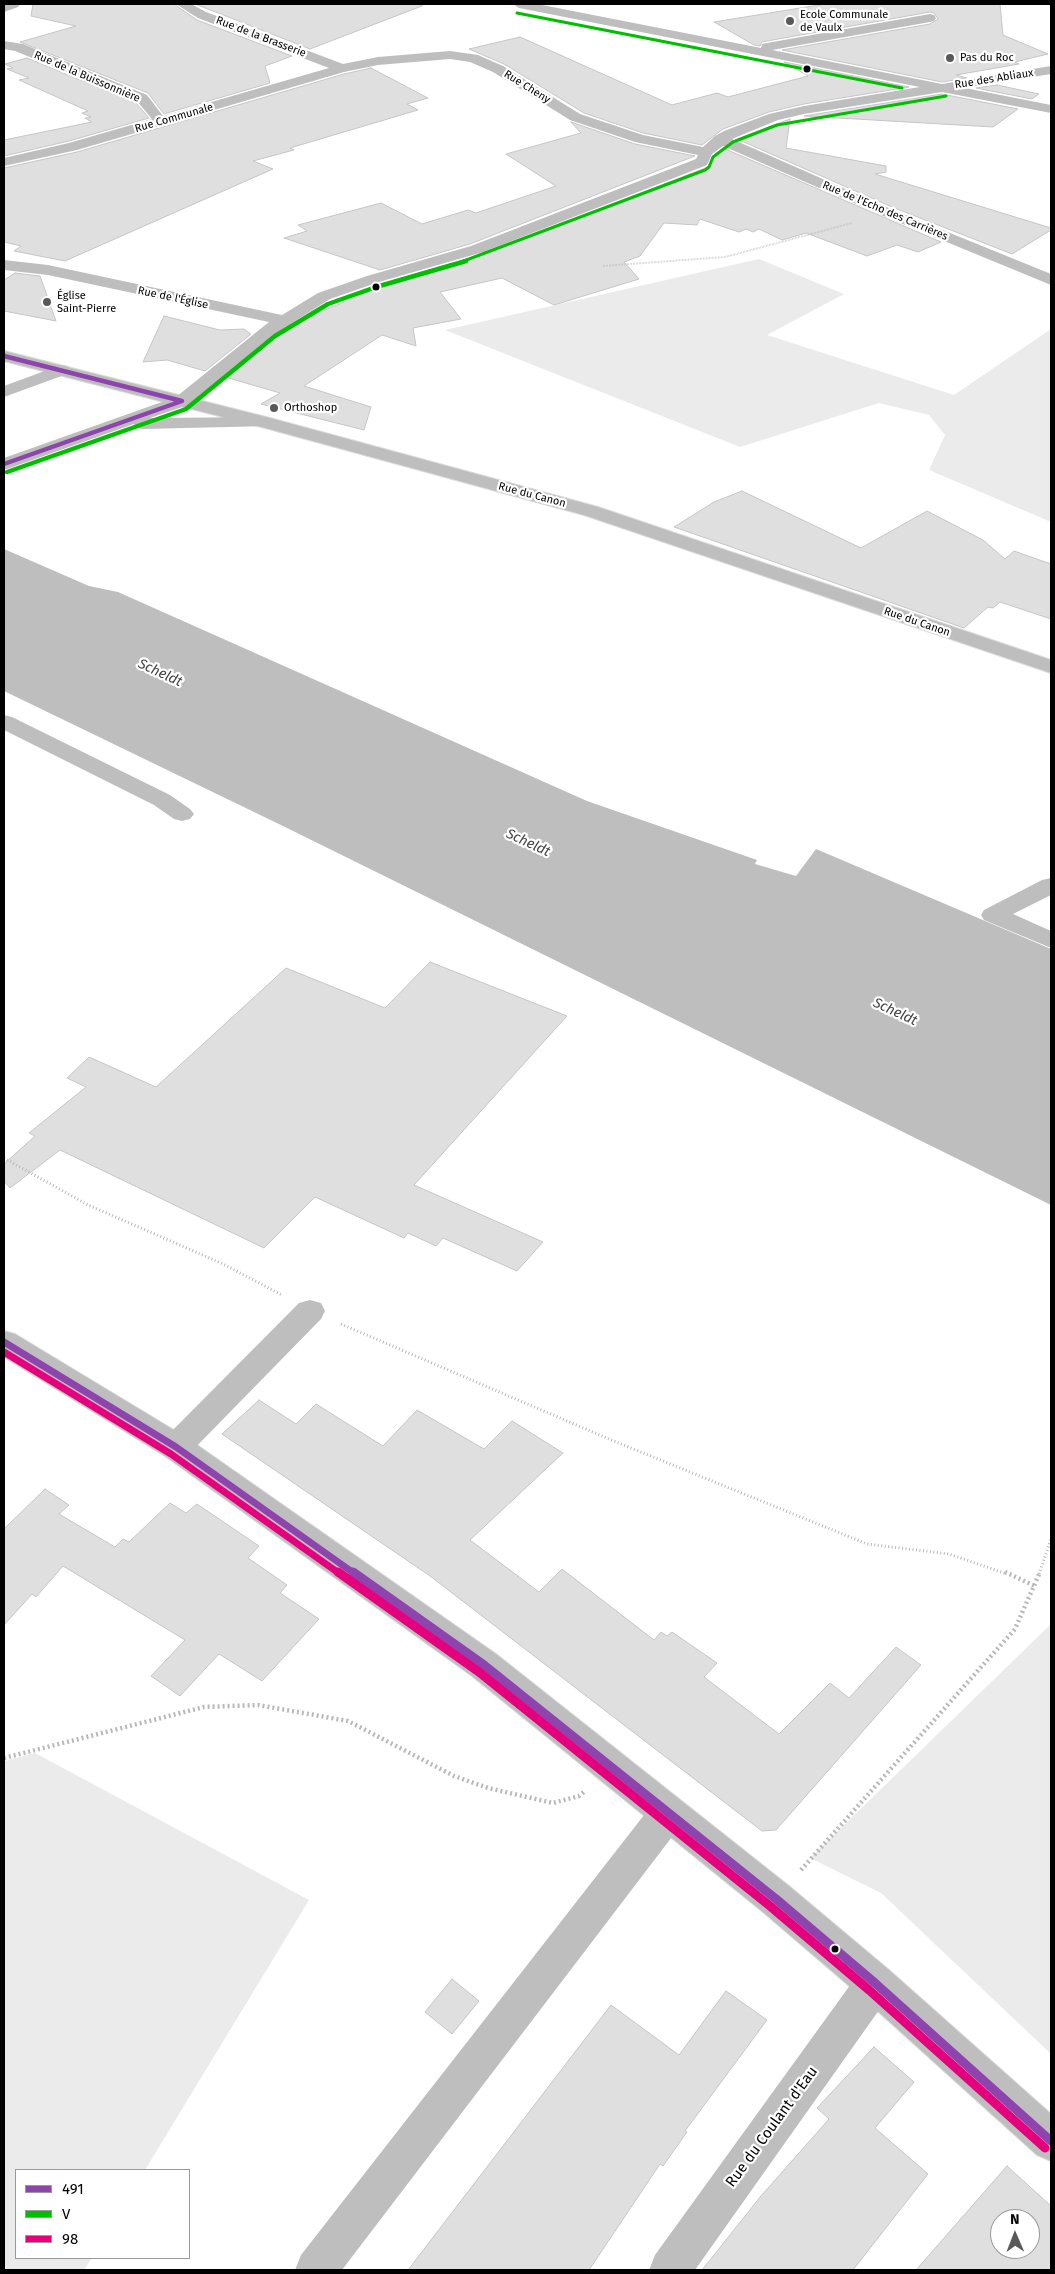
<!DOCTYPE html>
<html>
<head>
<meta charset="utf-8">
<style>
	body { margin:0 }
	#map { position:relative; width:1055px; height:2274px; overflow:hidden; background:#fff; font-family:"Fira Sans",sans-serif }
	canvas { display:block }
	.frame { position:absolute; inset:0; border:5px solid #000; pointer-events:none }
	.legend { position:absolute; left:15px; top:2169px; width:175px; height:90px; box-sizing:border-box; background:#fff; border:1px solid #999; margin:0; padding:6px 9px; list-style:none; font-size:15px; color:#000 }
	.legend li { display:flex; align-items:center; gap:10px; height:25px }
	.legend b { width:25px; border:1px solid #999 }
	.north { position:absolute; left:990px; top:2209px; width:50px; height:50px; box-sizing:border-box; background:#fff; border:1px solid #999; border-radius:50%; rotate:359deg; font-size:14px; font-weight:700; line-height:20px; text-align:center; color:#000 }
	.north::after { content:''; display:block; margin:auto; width:18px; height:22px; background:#595959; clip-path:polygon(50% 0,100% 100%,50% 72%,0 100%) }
</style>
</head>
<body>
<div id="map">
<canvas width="1055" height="2274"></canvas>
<div class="frame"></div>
<ul class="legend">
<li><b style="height:6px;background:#8e44ad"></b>491</li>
<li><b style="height:6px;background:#00bf00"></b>V</li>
<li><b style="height:6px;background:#e5007d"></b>98</li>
</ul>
<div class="north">N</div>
</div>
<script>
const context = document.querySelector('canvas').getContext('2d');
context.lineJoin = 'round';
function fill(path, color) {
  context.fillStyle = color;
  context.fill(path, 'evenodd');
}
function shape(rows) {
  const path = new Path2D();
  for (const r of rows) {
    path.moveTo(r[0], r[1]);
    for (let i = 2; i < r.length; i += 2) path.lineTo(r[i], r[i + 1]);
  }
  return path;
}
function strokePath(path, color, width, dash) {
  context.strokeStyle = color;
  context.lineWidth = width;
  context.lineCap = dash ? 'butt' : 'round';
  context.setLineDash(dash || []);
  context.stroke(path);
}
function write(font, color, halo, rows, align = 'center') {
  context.font = font + ' "Fira Sans",sans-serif';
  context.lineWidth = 4.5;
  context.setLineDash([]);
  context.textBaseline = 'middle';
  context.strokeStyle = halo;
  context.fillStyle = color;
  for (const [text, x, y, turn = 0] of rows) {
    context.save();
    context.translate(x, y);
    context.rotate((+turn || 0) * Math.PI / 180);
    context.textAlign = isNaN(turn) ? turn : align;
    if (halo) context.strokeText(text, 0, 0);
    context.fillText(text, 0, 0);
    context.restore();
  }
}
fill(shape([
	[759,259,844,294,767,335,954,395,1051,329,1051,522,929,470,945,435,929,415,879,403,740,447,445,330],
	[1051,1624,1051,2054,881,1893,810,1858],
	[35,1753,309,1900,145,2170,16,2170,16,2258,92,2258,84,2270,4,2270,4,1761]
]), '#ebebeb');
fill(shape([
	[4,549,89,586,118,592,587,801,757,860,755,864,796,876,816,849,1051,949,1051,1205,285,827,4,691]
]), '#bebebe');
const building = shape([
	[33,4,174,4,197,20,292,56,265,66,270,83,164,114,148,93,20,42,76,26,31,16,33,4],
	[195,4,422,4,422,6,310,49,195,4],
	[825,4,1000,4,1003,35,1048,54,1015,62,1019,64,956,75,967,78,942,82,782,50,930,24,938,19,934,13,930,12,767,41,762,42,760,46,754,45,714,22,825,4],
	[520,37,672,105,717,93,728,97,808,76,784,62,909,87,804,104,769,112,723,129,702,145,643,133,584,113,504,64,469,49,520,37],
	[27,58,136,103,149,118,69,141,4,156,4,140,92,122,85,118,91,117,82,113,88,111,19,80,29,78,7,69,13,68,5,64,27,58],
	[371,68,428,98,407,104,418,110,290,148,294,150,253,161,273,169,65,261,14,251,21,246,4,242,4,168,77,152,344,74,371,68],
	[997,85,1039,94,1032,99,976,88,997,85],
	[942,94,1018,109,993,127,804,116,942,94],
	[790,119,786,148,886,166,886,172,875,174,1051,228,1051,230,1012,254,892,207,737,139,790,119],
	[571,122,635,144,695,156,470,244,380,270,284,238,307,231,298,225,381,203,422,224,468,210,476,213,556,186,506,154,581,133,571,122],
	[723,148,941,242,918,252,897,245,867,256,806,233,782,240,759,229,753,232,746,229,739,232,700,219,697,225,664,223,640,256,624,262,639,279,554,305,502,278,440,292,461,319,413,328,416,346,382,335,304,386,371,407,364,430,261,404,280,393,225,377,277,335,299,321,401,278,484,254,708,167,714,155,723,148],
	[15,273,40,276,56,321,4,311,4,280,15,273],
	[164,316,220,330,244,329,251,334,205,371,167,360,143,362,164,316],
	[742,491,861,548,927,511,983,540,1005,559,1014,551,1051,564,1051,619,1000,602,993,608,988,607,964,628,674,527,714,502,742,491],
	[430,962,567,1016,414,1185,543,1242,517,1271,443,1238,436,1246,408,1233,404,1238,315,1197,264,1248,60,1150,10,1188,4,1181,4,1164,35,1136,29,1133,86,1087,67,1078,89,1057,156,1087,286,968,385,1008,430,962],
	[259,1400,296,1424,316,1404,383,1446,417,1410,484,1449,512,1421,563,1453,470,1540,539,1592,562,1569,654,1640,661,1632,667,1636,672,1632,717,1663,704,1677,779,1734,830,1683,849,1698,896,1647,921,1665,776,1830,762,1831,430,1576,222,1434,259,1400],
	[45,1489,69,1505,59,1514,115,1547,123,1539,129,1542,170,1503,186,1513,197,1504,259,1546,248,1558,287,1585,280,1593,319,1619,262,1681,219,1654,180,1696,151,1676,185,1640,63,1566,36,1597,32,1594,4,1625,4,1529,45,1489],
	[452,1979,479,2001,452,2034,425,2012,452,1979],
	[726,1991,767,2020,685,2131,687,2132,663,2166,660,2164,589,2270,408,2270,611,2005,679,2055,726,1991],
	[874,2047,914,2082,875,2128,928,2174,853,2270,702,2270,761,2196,829,2119,817,2108,874,2047],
	[1007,2166,1051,2206,1051,2270,916,2270,1007,2166],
	[1000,2219,1030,2219,1030,2249,1000,2249,1000,2219]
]);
fill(building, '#dfdfdf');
strokePath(building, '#c6c6c6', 1);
const major = shape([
	[4,351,270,418,598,507,1051,660,1051,673,584,515,258,426,4,361,4,351],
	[4,1331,15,1334,187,1438,496,1654,789,1886,889,1970,1051,2114,1051,2161,1037,2155,861,1996,763,1912,472,1676,165,1456,4,1357,4,1331]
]);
strokePath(major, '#dbdbdb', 2);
strokePath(shape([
	[603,266,725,257,852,223]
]), '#b9b9b9', 2, [0.5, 1]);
strokePath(shape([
	[4,1158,88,1205,221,1263,282,1295],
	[341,1324,609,1439,867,1544,949,1554,1007,1574],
	[1039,1574,1051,1539]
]), '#b9b9b9', 3, [1, 2.5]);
strokePath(shape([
	[1005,1572,1035,1586],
	[4,1758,204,1707,258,1705,348,1721,454,1776,488,1788,553,1803,579,1796,585,1791],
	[801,1870,1015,1629,1040,1572]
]), '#b9b9b9', 4.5, [2, 3]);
fill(shape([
	[4,4,20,4,18,7,4,12,4,4],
	[176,4,191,4,206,12,343,64,378,57,450,51,478,55,503,66,580,114,643,135,703,147,715,136,724,131,769,114,804,106,920,87,519,8,513,4,537,4,761,48,762,44,767,43,930,14,934,15,936,18,934,21,930,22,772,50,942,84,1051,66,1051,74,965,88,1051,105,1051,113,942,92,804,114,778,120,732,139,891,209,1051,274,1051,285,881,215,723,146,712,154,707,165,674,178,483,252,379,282,330,299,276,333,188,405,150,418,264,417,270,418,273,422,270,426,143,429,137,428,134,424,4,470,4,458,176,397,269,322,48,275,4,270,4,260,48,265,282,315,318,293,367,276,471,246,696,159,698,155,635,142,570,120,493,72,470,62,450,59,378,65,344,72,77,150,4,166,4,158,69,143,152,119,137,101,15,51,4,49,4,41,23,44,147,95,163,116,329,68,198,18,176,4],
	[61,365,67,366,70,370,67,374,4,397,4,386,61,365],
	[4,715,12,717,170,795,190,809,194,814,190,819,182,821,174,819,154,805,4,730,4,715],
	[1051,878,1051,895,1013,914,1051,931,1051,948,984,920,981,915,984,910,1042,880,1051,878],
	[310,1300,321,1303,325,1311,321,1319,187,1456,176,1460,165,1456,160,1447,165,1438,299,1303,310,1300],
	[668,1796,681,1801,686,1813,681,1825,342,2270,295,2270,301,2255,655,1801,668,1796],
	[875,1964,889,1970,894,1983,889,1996,695,2270,649,2270,655,2255,861,1970,875,1964]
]), '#bebebe');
fill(major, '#bebebe');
strokePath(shape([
	[4,356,182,401],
	[4,464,182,401]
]), '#8e44ad', 4.5);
strokePath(shape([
	[4,1342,176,1447,355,1574]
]), '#8e44ad', 7);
strokePath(shape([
	[353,1572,484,1665,776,1899,875,1983,1051,2141]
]), '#8e44ad', 9);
strokePath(shape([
	[517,13,902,88],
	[461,262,705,170,709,167,713,157,733,142,777,125,946,96]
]), '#00bf00', 3);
strokePath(shape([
	[7,472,186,409,275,336,328,304,376,287,466,261]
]), '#00bf00', 4.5);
strokePath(shape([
	[4,1352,171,1454,340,1574]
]), '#e5007d', 7);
strokePath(shape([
	[338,1572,479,1672,770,1906,869,1990,1045,2148]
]), '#e5007d', 9);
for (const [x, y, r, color] of [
	[790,21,5,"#595959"],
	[950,58,5,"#595959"],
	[807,69,4.5,"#000"],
	[376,287,4.5,"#000"],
	[47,302,5,"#595959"],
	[274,408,5,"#595959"],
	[835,1949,4.5,"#000"]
]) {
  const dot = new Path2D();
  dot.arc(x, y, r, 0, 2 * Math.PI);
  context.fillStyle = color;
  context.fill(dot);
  strokePath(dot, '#fff', 2);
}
write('11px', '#000', '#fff', [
	["Ecole Communale",800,15],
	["de Vaulx",800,28],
	["Pas du Roc",960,58],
	["Église",57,296],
	["Saint-Pierre",57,309],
	["Orthoshop",284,408]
], 'left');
write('11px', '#000', '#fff', [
	["Rue de la Brasserie",261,37,21],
	["Rue de la Buissonnière",87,77,23],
	["Rue des Abliaux",994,79,-9],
	["Rue Cheny",527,87,32],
	["Rue Communale",174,118,-16],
	["Rue de l'Echo des Carrières",885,211,23],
	["Rue de l'Église",173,298,12],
	["Rue du Canon",532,495,15],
	["Rue du Canon",917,622,19]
]);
write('italic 14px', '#434343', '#fff', [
	["Scheldt",160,673,25],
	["Scheldt",528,843,25],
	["Scheldt",895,1012,25]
]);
write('15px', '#000', '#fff', [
	["Rue du Coulant d'Eau",772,2127,-54]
]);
</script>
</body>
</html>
